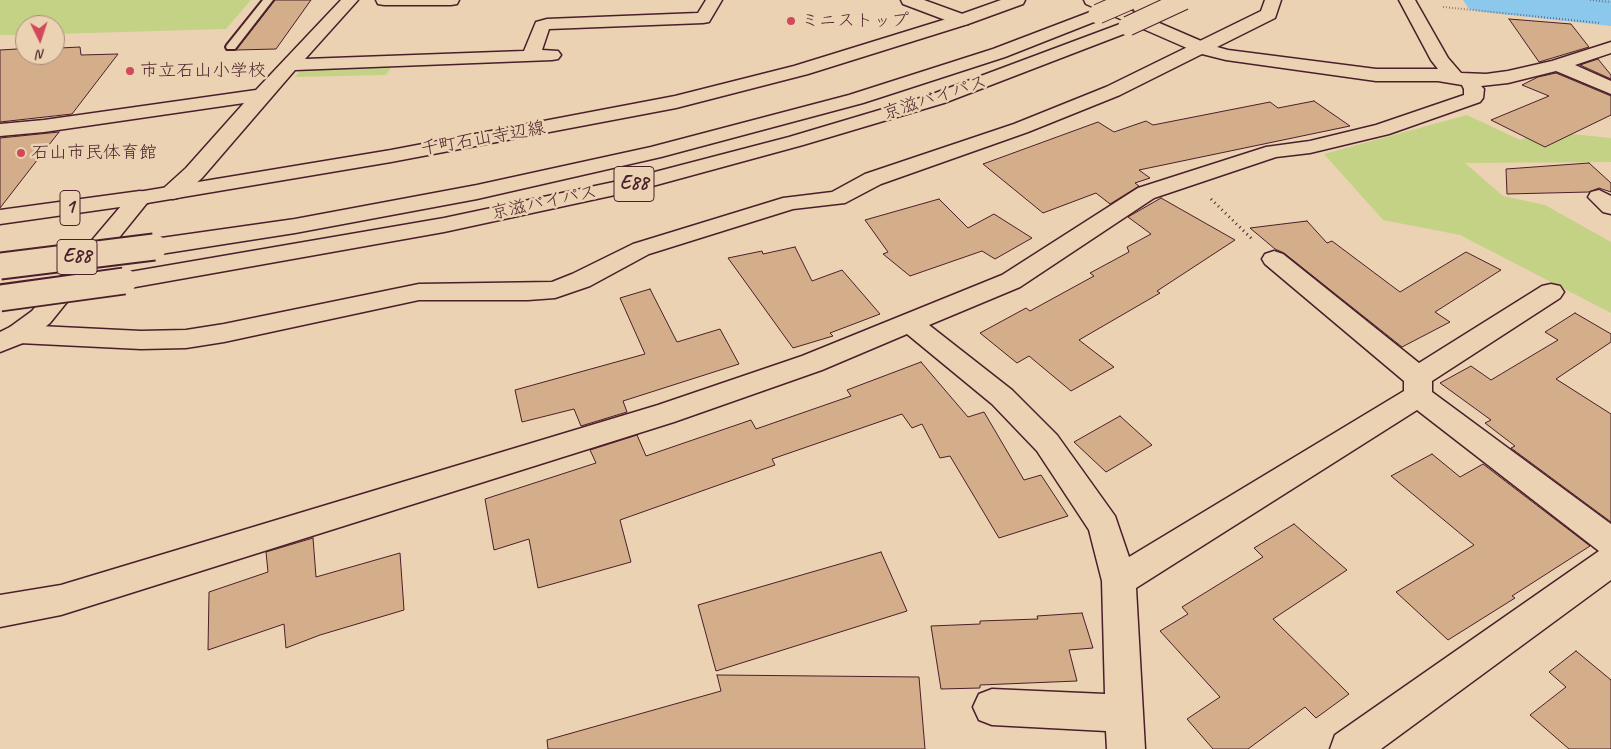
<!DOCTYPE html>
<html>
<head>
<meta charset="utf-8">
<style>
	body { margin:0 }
	#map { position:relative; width:1611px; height:749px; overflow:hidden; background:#ebd2b3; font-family:Caveat,sans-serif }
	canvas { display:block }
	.north { position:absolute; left:15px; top:15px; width:50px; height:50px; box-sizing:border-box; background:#ebd2b3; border:1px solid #ab8a7d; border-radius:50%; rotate:176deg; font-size:14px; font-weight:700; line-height:20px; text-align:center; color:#4a1f2b }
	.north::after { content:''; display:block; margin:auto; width:18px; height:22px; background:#d1495b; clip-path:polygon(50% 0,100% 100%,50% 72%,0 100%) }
</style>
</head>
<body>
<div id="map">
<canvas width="1611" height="749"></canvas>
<div class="north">N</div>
</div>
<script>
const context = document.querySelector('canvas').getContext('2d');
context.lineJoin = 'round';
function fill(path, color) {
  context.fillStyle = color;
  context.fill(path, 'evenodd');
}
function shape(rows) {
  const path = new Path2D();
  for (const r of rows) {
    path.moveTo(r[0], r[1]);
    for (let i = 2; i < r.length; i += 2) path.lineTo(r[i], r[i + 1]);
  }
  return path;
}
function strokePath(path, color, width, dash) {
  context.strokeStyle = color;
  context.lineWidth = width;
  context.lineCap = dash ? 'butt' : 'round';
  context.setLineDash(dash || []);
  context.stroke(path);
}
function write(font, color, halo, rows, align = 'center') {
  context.font = font + ' Caveat,"Klee One",sans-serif';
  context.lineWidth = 5;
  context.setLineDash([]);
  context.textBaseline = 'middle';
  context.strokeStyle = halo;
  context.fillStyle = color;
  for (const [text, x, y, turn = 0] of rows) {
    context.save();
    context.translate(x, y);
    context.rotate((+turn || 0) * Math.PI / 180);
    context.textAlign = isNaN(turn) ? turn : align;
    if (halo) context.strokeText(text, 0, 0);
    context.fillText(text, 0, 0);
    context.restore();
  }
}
fill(shape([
	[0,0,251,0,226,29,55,34,55,25,25,25,25,35,0,35],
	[394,63,386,75,295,77,301,70,311,66],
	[1467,115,1520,140,1542,131,1611,138,1611,162,1465,163,1503,196,1545,205,1611,242,1611,313,1460,235,1383,220,1324,154]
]), '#c4d286');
fill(shape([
	[1463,0,1611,0,1611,26,1484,12,1469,9,1463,0]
]), '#8bc8eb');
const building = shape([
	[275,0,311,0,276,49,236,50,275,0],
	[1509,19,1571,24,1589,47,1539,62,1509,19],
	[55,41,59,41,60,48,80,47,81,55,118,54,72,114,0,122,0,50,17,49,25,46,25,55,55,55,55,41],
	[1598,59,1611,75,1611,79,1580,65,1598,59],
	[1556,73,1611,96,1611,115,1545,147,1491,120,1549,96,1522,85,1538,77,1556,73],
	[1314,101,1350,126,1139,170,1150,178,1135,183,1139,186,1110,204,1096,193,1043,213,983,164,1098,122,1114,132,1146,121,1153,125,1270,102,1278,108,1314,101],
	[59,132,0,208,0,138,59,132],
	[1589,163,1611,183,1611,192,1599,188,1589,192,1507,194,1506,169,1589,163],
	[1161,198,1235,240,1157,291,1160,293,1079,340,1114,367,1071,391,1029,356,1017,363,980,333,1026,308,1030,311,1094,276,1090,273,1129,252,1127,247,1151,234,1128,217,1161,198],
	[939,199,968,228,994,214,1032,238,995,259,982,251,910,276,883,254,888,252,865,220,939,199],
	[1307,221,1327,243,1332,241,1400,292,1466,252,1501,270,1435,312,1450,322,1402,347,1284,253,1275,249,1250,228,1307,221],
	[795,247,812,281,842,270,880,314,830,333,833,336,793,348,728,258,762,251,763,254,795,247],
	[650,289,677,342,720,329,739,364,623,401,627,412,581,426,574,409,522,422,515,390,645,354,620,298,650,289],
	[1575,313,1611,334,1611,342,1556,379,1611,414,1611,522,1511,448,1515,446,1485,423,1491,420,1440,383,1471,366,1491,380,1558,340,1545,332,1575,313],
	[921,362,968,417,984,412,1024,480,1041,475,1068,516,999,538,950,456,940,458,922,424,912,428,902,414,772,459,775,465,620,520,631,562,538,588,529,539,494,550,485,499,596,463,590,450,637,435,646,456,751,420,756,429,851,396,847,390,921,362],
	[1120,416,1152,445,1106,472,1074,442,1120,416],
	[1432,454,1460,477,1483,464,1590,546,1512,596,1515,598,1448,640,1396,592,1474,545,1391,476,1432,454],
	[1294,524,1347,570,1273,619,1349,694,1316,718,1305,707,1248,749,1213,749,1187,719,1220,697,1160,631,1188,614,1182,607,1263,557,1254,548,1294,524],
	[313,538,316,577,400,553,404,610,320,635,286,648,284,624,208,650,209,592,268,572,266,552,313,538],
	[881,552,907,611,716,671,698,605,881,552],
	[1082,613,1093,648,1069,650,1077,681,980,685,980,688,941,689,931,626,980,624,980,621,1038,619,1037,616,1082,613],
	[1576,651,1611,680,1611,749,1569,749,1530,715,1566,687,1549,672,1576,651],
	[717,675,919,677,925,749,548,749,547,740,721,691,717,675]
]);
fill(building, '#d4ad8a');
strokePath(building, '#4a1f2b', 1);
const service = shape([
	[263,0,273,0,235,49,227,49,226,47,227,45,263,0]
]);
const minor = shape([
	[341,0,358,0,305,59,524,51,536,22,547,19,698,13,706,0,722,0,709,22,703,23,549,29,542,50,558,51,561,55,558,59,552,60,295,70,202,178,181,197,173,199,165,197,162,192,165,187,186,168,244,103,44,132,0,136,0,124,44,120,256,90,341,0],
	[376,0,459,0,457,4,451,5,384,5,378,4,376,0],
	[901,0,924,0,968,16,971,20,968,24,962,25,956,24,903,4,901,0],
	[1265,0,1281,0,1275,18,1217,47,1228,50,1376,69,1438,69,1431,60,1399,0,1415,0,1448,58,1461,73,1486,74,1508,71,1552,61,1611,42,1611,53,1575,65,1611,81,1611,94,1556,71,1508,83,1481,86,1484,89,1483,98,1480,102,1389,134,1310,153,1276,157,1154,198,1020,287,929,325,1012,390,1057,435,1115,516,1129,557,1404,391,1404,381,1265,264,1262,259,1265,254,1274,251,1283,254,1419,363,1542,286,1551,284,1560,286,1564,292,1560,298,1432,381,1432,392,1611,524,1611,580,1381,749,1330,749,1335,735,1599,551,1417,410,1136,588,1145,749,1107,749,1106,731,992,725,979,720,973,707,979,694,992,689,1105,694,1102,581,1089,530,1037,451,992,404,907,334,822,370,674,422,61,615,0,627,0,595,61,585,658,405,802,356,1002,275,1138,188,1266,147,1310,141,1376,125,1464,95,1464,89,1462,85,1438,81,1376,81,1226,60,1202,54,1120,95,1028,132,881,184,845,203,793,209,649,254,590,286,555,298,528,300,419,300,224,342,186,348,141,349,19,343,10,341,6,334,10,327,19,325,141,331,186,330,224,324,419,284,552,282,572,274,633,244,783,198,832,192,865,174,1014,124,1106,87,1261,11,1265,0],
	[1599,190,1611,196,1611,214,1603,212,1588,197,1591,192,1599,190]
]);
const tertiary = shape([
	[1084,0,1106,0,1208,44,1211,48,1208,52,1202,53,1196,52,1086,4,1084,0]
]);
const secondary = shape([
	[1001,0,1025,0,1023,4,968,24,808,74,676,108,391,162,147,203,50,323,28,341,0,352,0,332,10,327,32,311,132,193,391,150,675,96,794,66,956,16,1001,0]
]);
const trunk = shape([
	[140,191,148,193,151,198,148,203,0,224,0,210,140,191]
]);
const motorway = shape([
	[1098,9,1104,10,1106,14,1104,18,1005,57,863,103,661,157,477,199,295,233,154,255,146,252,142,247,146,242,154,239,295,219,477,185,651,147,849,95,993,49,1098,9],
	[1128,21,1134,22,1137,26,1134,30,944,103,803,145,638,190,444,232,124,289,115,287,112,281,115,275,124,273,444,218,628,179,789,137,930,95,1128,21]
]);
strokePath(service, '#4a1f2b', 4);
strokePath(minor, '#4a1f2b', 3);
strokePath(tertiary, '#4a1f2b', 3);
strokePath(secondary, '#4a1f2b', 3);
strokePath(trunk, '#4a1f2b', 3);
strokePath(motorway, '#4a1f2b', 3);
strokePath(shape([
	[1590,0,1611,2],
	[1443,7,1600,23]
]), '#4a1f2b', 2, [0.5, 2.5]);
strokePath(shape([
	[1211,199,1253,240]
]), '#4a1f2b', 3, [1, 4]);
fill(service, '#ebd2b3');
fill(minor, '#ebd2b3');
fill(tertiary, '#ebd2b3');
fill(secondary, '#ebd2b3');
fill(trunk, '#ebd2b3');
fill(motorway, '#ebd2b3');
const motorwayBridgeFar1 = shape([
	[1098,14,1130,0],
	[1128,26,1184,0]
]);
const motorwayBridge = shape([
	[0,266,154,247],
	[0,298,124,281]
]);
strokePath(motorwayBridgeFar1, '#4a1f2b', 21, []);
strokePath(motorwayBridge, '#4a1f2b', 29, []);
strokePath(motorwayBridgeFar1, '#ebd2b3', 19);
strokePath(motorwayBridge, '#ebd2b3', 25);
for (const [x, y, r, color] of [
	[791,21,5,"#d1495b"],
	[130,71,5,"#d1495b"],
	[21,153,5,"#d1495b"]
]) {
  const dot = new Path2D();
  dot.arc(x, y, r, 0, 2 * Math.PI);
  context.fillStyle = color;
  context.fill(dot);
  strokePath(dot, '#ebd2b3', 2);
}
write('18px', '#4a1f2b', '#ebd2b3', [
	["ミニストップ",801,21],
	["市立石山小学校",140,71],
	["石山市民体育館",31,153]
], 'left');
write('18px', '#4a1f2b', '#ebd2b3', [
	["京滋バイパス",935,98,-18],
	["千町石山寺辺線",483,139,-10],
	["京滋バイパス",544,203,-12]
]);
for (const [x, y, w] of [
	[634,184,40],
	[70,208,20],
	[77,257,40]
]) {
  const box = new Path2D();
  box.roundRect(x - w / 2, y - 17.5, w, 35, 4);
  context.fillStyle = '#ebd2b3';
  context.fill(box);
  strokePath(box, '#4a1f2b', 1);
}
write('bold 20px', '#4a1f2b', null, [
	["E88",634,184],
	["1",70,208],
	["E88",77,257]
]);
</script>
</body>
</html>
